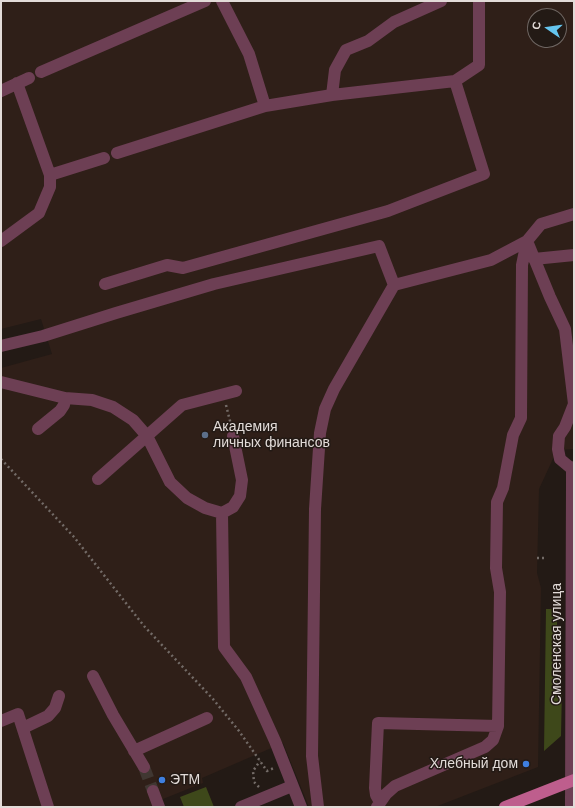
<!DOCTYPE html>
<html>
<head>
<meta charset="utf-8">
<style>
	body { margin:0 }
	#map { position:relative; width:575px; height:808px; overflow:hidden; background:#231a15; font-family:Helvetica,sans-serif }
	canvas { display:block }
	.frame { position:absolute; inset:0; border:2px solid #e2dbd8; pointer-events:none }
	.north { position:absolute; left:527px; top:8px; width:40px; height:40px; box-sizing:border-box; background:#231a15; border:1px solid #6f6763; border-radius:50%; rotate:283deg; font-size:11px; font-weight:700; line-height:16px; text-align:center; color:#e2dbd8 }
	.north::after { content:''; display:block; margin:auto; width:14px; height:18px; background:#65c5ee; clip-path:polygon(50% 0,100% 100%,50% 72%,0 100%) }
</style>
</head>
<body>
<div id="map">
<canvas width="575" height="808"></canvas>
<div class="frame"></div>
<div class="north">С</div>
</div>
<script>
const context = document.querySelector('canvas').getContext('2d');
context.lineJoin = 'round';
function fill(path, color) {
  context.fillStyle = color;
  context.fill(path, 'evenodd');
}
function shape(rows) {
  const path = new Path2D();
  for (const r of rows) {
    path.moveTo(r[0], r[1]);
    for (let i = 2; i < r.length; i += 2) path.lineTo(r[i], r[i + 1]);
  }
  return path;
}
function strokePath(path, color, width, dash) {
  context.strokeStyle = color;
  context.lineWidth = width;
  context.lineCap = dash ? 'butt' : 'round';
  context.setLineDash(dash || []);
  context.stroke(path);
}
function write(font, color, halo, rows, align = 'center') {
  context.font = font + ' Helvetica,sans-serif';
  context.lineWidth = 3;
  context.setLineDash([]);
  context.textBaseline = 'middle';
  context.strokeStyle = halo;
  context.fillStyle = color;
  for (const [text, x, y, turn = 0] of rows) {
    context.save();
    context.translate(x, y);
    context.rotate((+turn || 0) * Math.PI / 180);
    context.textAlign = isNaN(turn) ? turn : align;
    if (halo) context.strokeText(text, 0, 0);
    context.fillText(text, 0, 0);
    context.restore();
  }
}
fill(shape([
	[1,1,574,1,574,449,557,450,539,489,537,573,541,588,538,767,435,807,309,807,283,743,202,778,203,783,153,803,154,807,1,807,1,368,52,354,41,319,1,329],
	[535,16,559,16,559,40,535,40]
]), '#2f1f18');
fill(shape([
	[546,609,557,609,557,682,562,686,561,736,544,751],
	[206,787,214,807,184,807,180,797]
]), '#3e481a');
strokePath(shape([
	[144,767,153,791]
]), '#403732', 12, [12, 6]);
strokePath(shape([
	[226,405,231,425],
	[1,459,74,537,144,626,213,699,239,731,267,771,274,768],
	[537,558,544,558],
	[259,787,254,782,253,771,260,761]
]), '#736b67', 2.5, [2, 3]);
strokePath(shape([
	[222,1,249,54,265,106],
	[41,72,205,1],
	[1,91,29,78],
	[332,95,335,70,346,50,368,41,394,22,441,1],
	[117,153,265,106,332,95,455,81],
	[50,175,104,158],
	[1,241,39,213,50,187,50,175,17,83],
	[534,259,574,255],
	[105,284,167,265,183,268,388,211,484,174,455,81,479,65,479,1],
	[1,346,43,336,116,313,214,284,379,246,394,285],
	[1,382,65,398,92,400,113,407,133,420,147,436,170,482,187,498,205,508,222,513,224,647,246,677,275,741,301,807],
	[38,429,60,411,64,405,65,398],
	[572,469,560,459,558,449,559,436,565,427,574,404],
	[98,479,182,405,236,391],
	[222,513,233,507,240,496,242,480,233,436],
	[93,676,113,715,144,767],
	[1,721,18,714,48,807],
	[23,728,48,716,55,708,59,696],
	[134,751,207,718],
	[153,791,159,807],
	[380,802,376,795,375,788,378,723,498,726,500,592,496,568,497,502,503,488,513,435,521,418,522,265,527,241,541,224,574,214],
	[241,807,292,786],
	[318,807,312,756,315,509,320,433,325,409,334,389,394,285,491,260,527,241,550,297,565,329,574,404],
	[377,807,386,794,395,786,485,747,493,740,498,726],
	[571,807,572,481,572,469,574,467]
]), '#6d3f54', 12);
strokePath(shape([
	[505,807,574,780]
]), '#be5e8d', 12);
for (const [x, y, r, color] of [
	[205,435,4,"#5c6f8a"],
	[526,764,4,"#3f7fe0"],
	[162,780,4,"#3f7fe0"]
]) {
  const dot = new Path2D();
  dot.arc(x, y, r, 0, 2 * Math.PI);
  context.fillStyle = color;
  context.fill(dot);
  strokePath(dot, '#231a15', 1.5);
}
write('14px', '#e2dbd8', '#231a15', [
	["Академия",213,427],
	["личных финансов",213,443],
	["Хлебный дом",518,764,"right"],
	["ЭТМ",170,780]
], 'left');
write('14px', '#e2dbd8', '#231a15', [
	["Смоленская улица",557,644,-90]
]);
</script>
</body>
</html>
